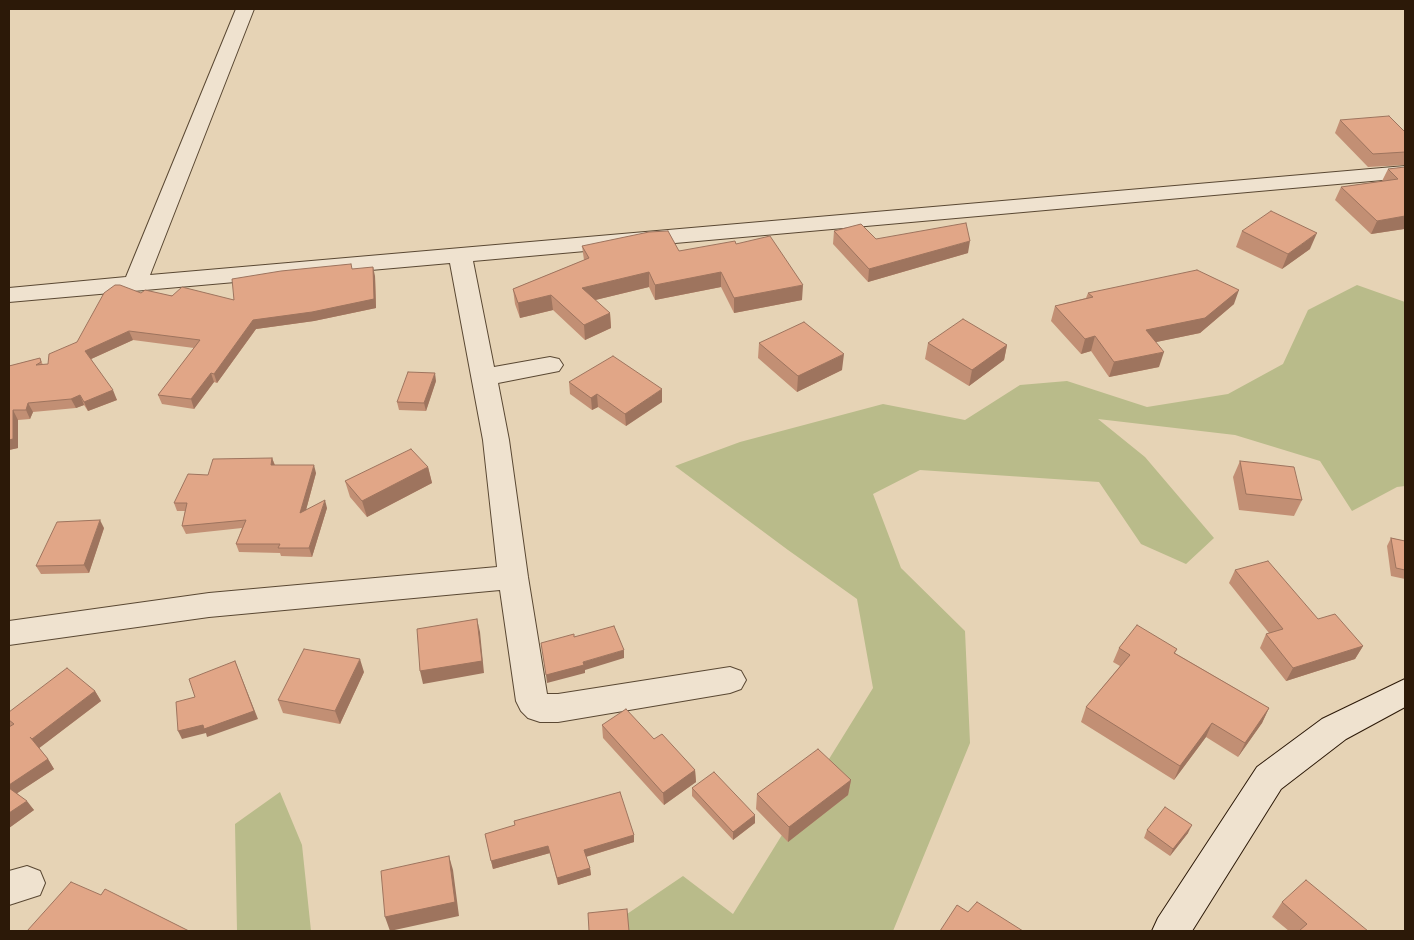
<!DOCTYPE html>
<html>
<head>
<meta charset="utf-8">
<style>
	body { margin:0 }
	#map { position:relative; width:1414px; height:940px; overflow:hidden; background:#e6d3b5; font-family:"Libre Caslon Text",serif }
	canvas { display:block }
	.frame { position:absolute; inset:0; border:10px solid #2c1908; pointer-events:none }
</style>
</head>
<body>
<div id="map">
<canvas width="1414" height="940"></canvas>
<div class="frame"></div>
</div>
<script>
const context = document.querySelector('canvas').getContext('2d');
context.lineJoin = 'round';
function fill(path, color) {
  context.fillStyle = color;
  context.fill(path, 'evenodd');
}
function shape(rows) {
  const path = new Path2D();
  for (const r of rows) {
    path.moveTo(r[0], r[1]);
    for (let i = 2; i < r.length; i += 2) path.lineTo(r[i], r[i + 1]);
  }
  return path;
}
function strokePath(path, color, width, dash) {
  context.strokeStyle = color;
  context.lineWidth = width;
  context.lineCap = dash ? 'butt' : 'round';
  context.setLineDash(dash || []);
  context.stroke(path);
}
fill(shape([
	[1357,285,1405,302,1405,486,1397,487,1352,511,1320,461,1235,435,1098,419,1145,457,1214,538,1186,564,1141,544,1099,482,920,470,873,494,901,568,965,631,970,743,893,931,602,931,683,876,733,914,873,688,857,599,788,550,675,466,740,442,883,404,965,420,1020,385,1067,381,1147,407,1228,394,1283,364,1308,310],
	[280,792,302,845,311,931,237,931,235,824]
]), '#b9bb8a');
const street = shape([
	[236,9,254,9,150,275,1405,166,1405,178,473,261,494,367,550,357,559,359,563,365,559,371,498,383,509,440,528,577,547,694,558,694,730,667,741,671,746,680,741,689,730,693,558,722,540,722,528,718,521,711,516,701,500,590,209,617,9,645,9,621,209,593,497,567,483,440,450,263,9,302,9,288,126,277,236,9],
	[27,866,40,871,45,883,40,895,9,905,9,871,27,866]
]);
const secondary = shape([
	[1405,679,1405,707,1346,739,1281,789,1192,931,1152,931,1158,918,1257,767,1322,719,1405,679]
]);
strokePath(street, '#5a4833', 2);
strokePath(secondary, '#2c1908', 2);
fill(street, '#efe2cf');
fill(secondary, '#efe2cf');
fill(shape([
	[1340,120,1405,132,1405,165,1368,167,1335,133],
	[1405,167,1405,230,1404,229,1371,234,1335,200,1341,187,1382,181,1388,169],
	[834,231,876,239,968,253,868,282,833,244],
	[1242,231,1310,249,1282,269,1236,247],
	[736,244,802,300,734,313,721,287,655,300,649,287,595,300,610,313,611,328,585,340,553,310,520,318,515,304,513,289,584,260,582,246,679,251],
	[352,269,375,276,376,308,314,321,256,329,217,383,214,382,194,409,162,404,158,395,194,348,133,340,91,359,117,400,88,411,84,405,76,408,33,412,30,419,18,420,18,448,9,450,9,366,40,358,43,365,48,364,141,293,234,300],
	[1088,293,1234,304,1200,333,1156,342,1159,367,1109,377,1091,351,1081,354,1051,321,1055,306,1086,298],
	[759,343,842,370,797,392,758,358],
	[928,343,1007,345,1004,360,969,386,925,359],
	[436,381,426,411,399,410,397,402],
	[569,382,662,402,626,426,598,407,592,410,570,394],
	[272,458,275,465,316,473,306,510,327,508,312,557,281,556,280,553,239,552,236,544,242,528,186,534,182,526,185,511,177,511,174,503,208,475],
	[1240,461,1302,500,1294,516,1239,510,1233,477],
	[428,467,432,483,367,517,350,497,345,481],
	[104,528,89,573,41,574,36,566],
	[1391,538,1405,541,1405,579,1391,576,1387,546],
	[1235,570,1363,646,1355,659,1286,681,1260,648,1266,634,1269,633,1229,583],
	[1119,648,1177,649,1175,653,1269,708,1262,723,1238,757,1206,737,1174,780,1081,722,1086,707,1120,666,1113,662],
	[364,672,340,724,283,713,278,700],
	[95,691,101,701,39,748,48,759,54,769,17,793,34,810,9,828,10,726,9,724,9,712],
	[602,725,695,770,696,782,664,805,603,738],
	[851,780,848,795,788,842,756,809,757,794],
	[692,788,755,823,733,840,692,796],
	[1147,830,1188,833,1170,856,1144,838],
	[485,834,634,835,634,842,586,857,590,868,591,875,558,885,550,853,493,869],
	[1282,902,1368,931,1289,931,1272,917]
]), '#c28f74');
fill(shape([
	[1405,216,1405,225,1404,229,1371,234,1377,221],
	[1317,233,1310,249,1282,269,1288,254],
	[970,241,968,253,868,282,869,269],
	[373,267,375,276,376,308,314,321,256,329,217,383,214,374,253,320],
	[649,272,649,287,583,303,582,288],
	[721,272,721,287,655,300,655,285],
	[803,285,802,300,734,313,734,298],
	[1239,290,1234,304,1200,333,1142,345,1146,330],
	[551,295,553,310,520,318,518,303],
	[610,313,611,328,585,340,584,325],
	[129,331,133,340,89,360,85,351],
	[1095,336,1091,351,1081,354,1085,339],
	[1007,345,1004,360,969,386,972,370],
	[1164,352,1159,367,1109,377,1114,362],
	[844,354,842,370,797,392,798,376],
	[211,373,214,382,194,409,191,399],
	[435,373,436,381,426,411,424,403],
	[662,389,662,402,626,426,625,414],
	[113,390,117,400,88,411,84,402],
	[597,394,598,407,592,410,591,398],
	[80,395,84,405,76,408,71,399],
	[28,403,33,412,30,419,26,410],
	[13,410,18,420,18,448,9,450,9,440],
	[272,458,275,466,271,465],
	[314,465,316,473,303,521,300,513],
	[428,467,432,483,367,517,362,501],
	[325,500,327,508,312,557,309,548],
	[100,520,104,528,89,573,84,565],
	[477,619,480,632,484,673,423,684,420,671],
	[1363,646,1355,659,1286,681,1293,668],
	[624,650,624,658,585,670,585,673,547,683,546,675,583,662],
	[360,659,364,672,340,724,335,711],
	[235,661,258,719,207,737,206,733,182,739,178,731],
	[95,691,101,701,38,749,32,739],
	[1269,708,1262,723,1238,757,1245,743],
	[1212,723,1206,737,1174,780,1180,766],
	[48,759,54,769,13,796,9,789,9,785],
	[695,770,696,782,664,805,663,793],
	[851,780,848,795,788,842,789,827],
	[27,801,34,810,9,828,9,813],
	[755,815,755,823,733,840,733,832],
	[1192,825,1188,833,1170,856,1173,849],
	[634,835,634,842,585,857,584,850],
	[548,846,550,853,493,869,491,861],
	[449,856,453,870,459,916,390,931,385,917],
	[590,868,591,875,558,885,557,878]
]), '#9e745e');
const building = shape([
	[1389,116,1405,132,1405,152,1373,154,1340,120,1389,116],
	[1405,167,1405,216,1377,221,1341,187,1398,179,1388,169,1405,167],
	[1271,211,1317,233,1288,254,1242,231,1271,211],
	[966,223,970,241,869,269,834,231,861,224,876,239,966,223],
	[668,231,679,251,735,241,736,244,770,236,803,285,734,298,721,272,655,285,649,272,582,288,610,313,584,325,551,295,518,303,513,289,589,258,582,246,649,232,668,231],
	[351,264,352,269,373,267,374,299,312,312,253,320,214,374,211,373,191,399,158,395,200,340,129,331,85,351,113,390,84,402,80,395,71,399,28,403,26,410,13,410,13,439,9,440,9,366,40,358,41,362,36,365,48,364,49,354,77,342,104,293,115,285,120,285,141,293,145,290,172,296,182,287,234,300,232,279,281,271,351,264],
	[1197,270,1239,290,1205,318,1146,330,1164,352,1114,362,1095,336,1085,339,1055,306,1093,297,1088,293,1197,270],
	[963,319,1007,345,972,370,928,343,963,319],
	[804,322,844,354,798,376,759,343,804,322],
	[613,356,662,389,625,414,597,394,591,398,569,382,613,356],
	[408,372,435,373,424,403,397,402,408,372],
	[411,449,428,467,362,501,345,481,411,449],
	[272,458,271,465,314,465,300,513,325,500,309,548,278,548,280,544,236,544,246,520,182,526,187,503,174,503,188,474,208,475,213,459,272,458],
	[1240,461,1294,467,1302,500,1246,494,1240,461],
	[100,520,84,565,36,566,57,522,100,520],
	[1391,538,1405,541,1405,570,1396,568,1391,538],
	[1268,561,1318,619,1335,614,1363,646,1293,668,1266,634,1283,629,1235,570,1268,561],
	[477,619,482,661,420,671,417,629,477,619],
	[1137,625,1177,649,1174,653,1269,708,1245,743,1212,723,1180,766,1086,707,1130,655,1119,648,1137,625],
	[614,626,624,650,583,662,584,665,546,675,541,643,574,634,574,637,614,626],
	[304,649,360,659,335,711,278,700,304,649],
	[235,661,254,711,204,729,203,725,178,731,176,702,195,697,189,679,235,661],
	[67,668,95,691,32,739,30,737,48,759,9,785,9,727,14,724,9,720,9,712,67,668],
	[626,709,654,739,662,734,695,770,663,793,602,725,626,709],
	[818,749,851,780,789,827,757,794,818,749],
	[714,772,755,815,733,832,692,788,714,772],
	[9,788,27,801,9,813,9,788],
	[620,792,634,835,584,850,590,868,557,878,548,846,491,861,485,834,515,825,514,821,620,792],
	[1165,807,1192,825,1173,849,1147,830,1165,807],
	[449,856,455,902,385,917,381,871,449,856],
	[1306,880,1368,931,1299,931,1307,924,1282,902,1306,880],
	[71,882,101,895,105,889,189,931,27,931,71,882],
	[977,902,1023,931,940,931,957,905,968,912,977,902],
	[627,909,629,931,589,931,588,913,627,909]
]);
fill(building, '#e1a687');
strokePath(building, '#9e745e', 1);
</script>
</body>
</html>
